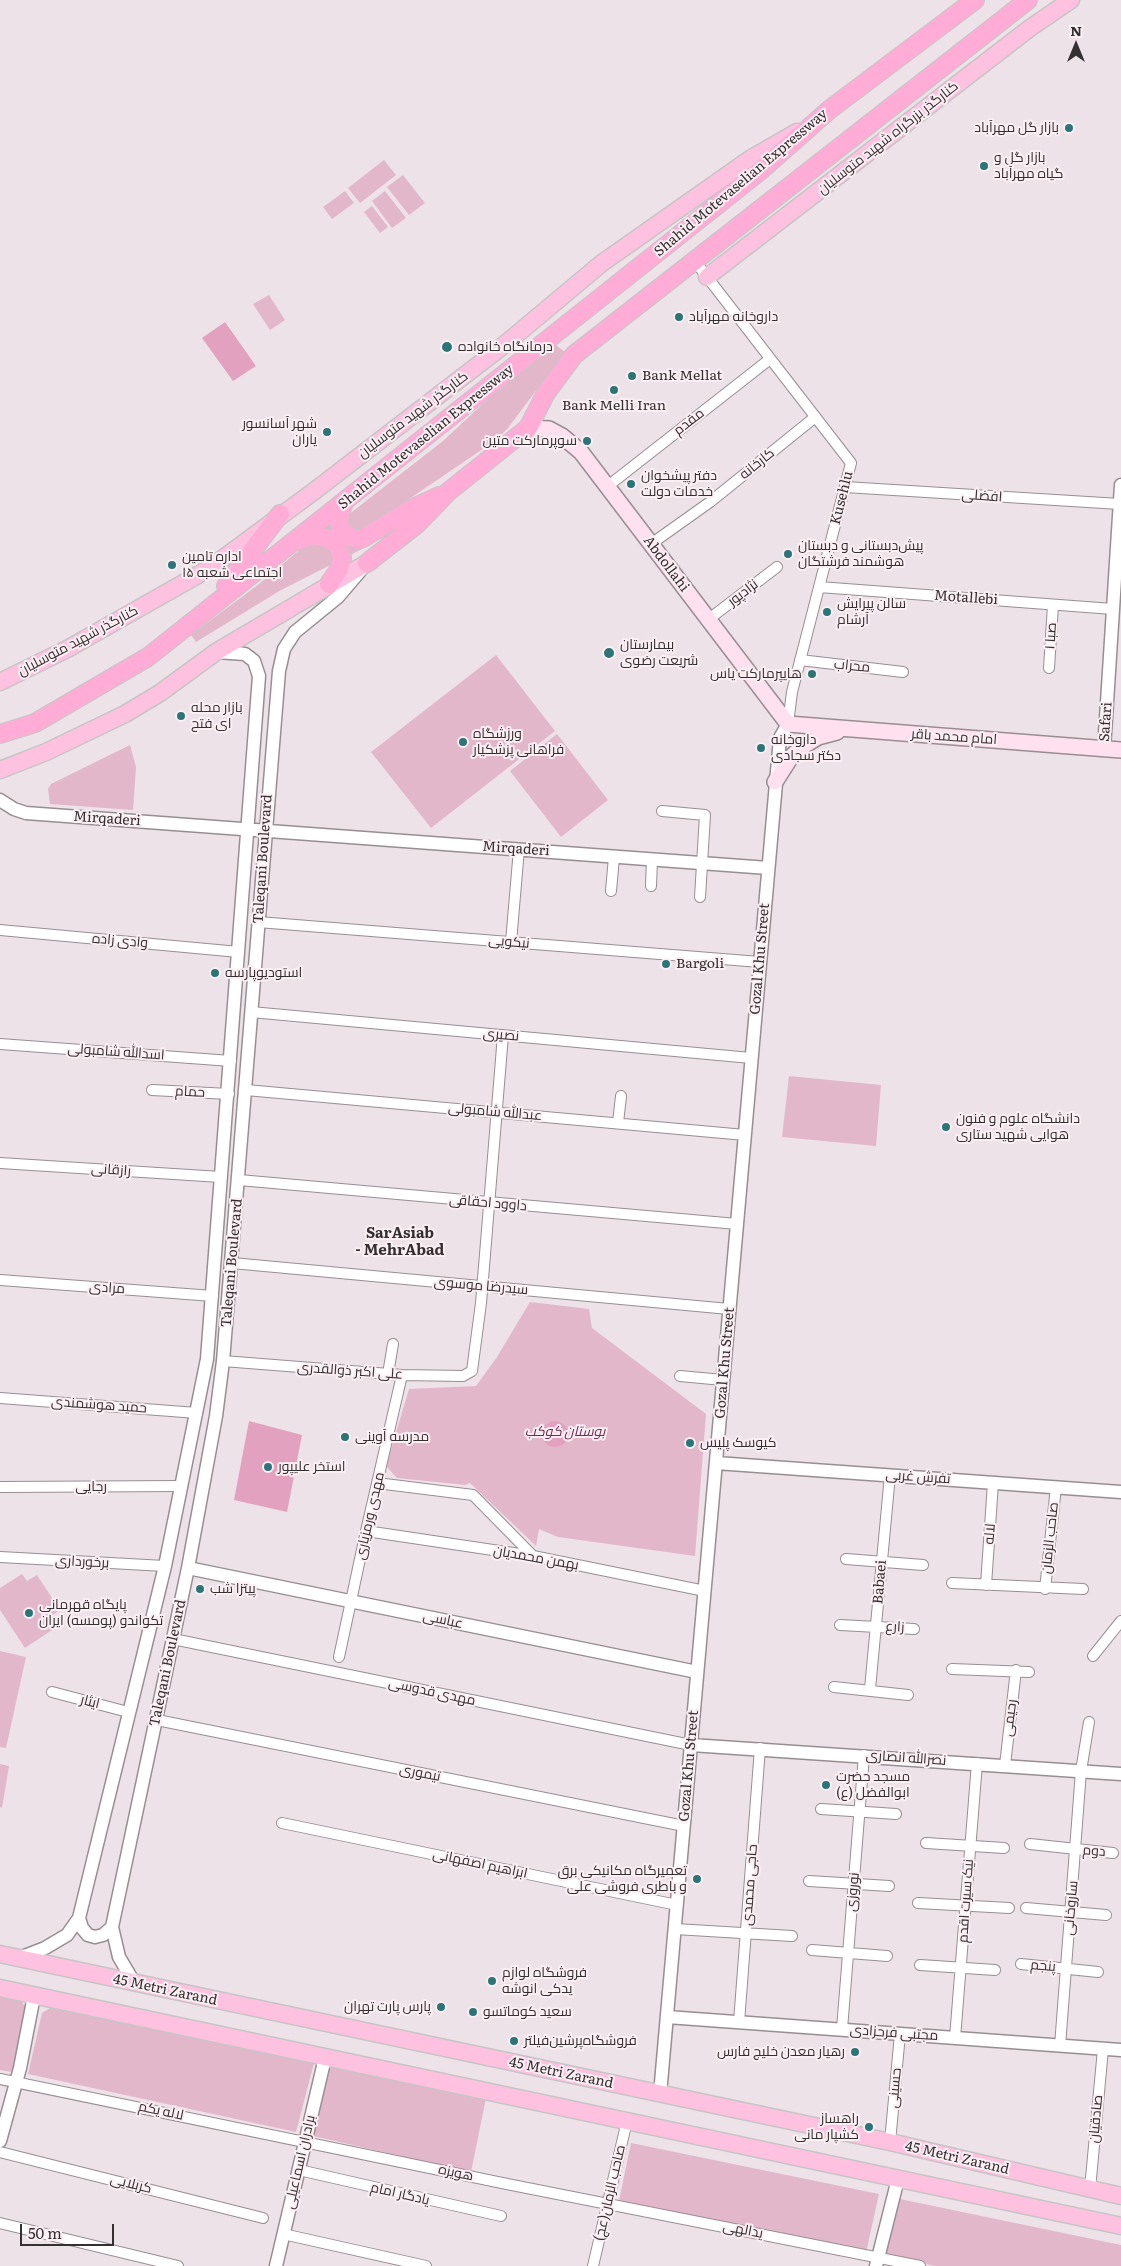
<!DOCTYPE html>
<html>
<head>
<meta charset="utf-8">
<style>
	body { margin:0 }
	#map { position:relative; width:1121px; height:2266px; overflow:hidden; background:#ede2e7; font-family:Literata,serif }
	canvas { display:block }
	.north { position:absolute; left:1051px; top:20px; width:50px; height:50px; -webkit-text-stroke:4px #fbeff4; paint-order:stroke; rotate:0deg; font-size:14px; font-weight:700; line-height:20px; text-align:center; color:#342f31 }
	.north::after { content:''; display:block; margin:auto; width:18px; height:22px; background:#342f31; clip-path:polygon(50% 0,100% 100%,50% 72%,0 100%) }
	.scale { position:absolute; left:20px; top:2224px; width:94px; height:22px; box-sizing:border-box; border:2px solid #342f31; border-top:0; padding-left:6px; font-size:15px; line-height:18px; white-space:nowrap; color:#342f31; -webkit-text-stroke:4px #fbeff4; paint-order:stroke }
</style>
</head>
<body>
<div id="map">
<canvas width="1121" height="2266"></canvas>
<div class="north">N</div>
<div class="scale">50 m</div>
</div>
<script>
const context = document.querySelector('canvas').getContext('2d');
context.lineJoin = 'round';
function fill(path, color) {
  context.fillStyle = color;
  context.fill(path, 'evenodd');
}
function shape(rows) {
  const path = new Path2D();
  for (const r of rows) {
    if (r.length === 3) {
      path.moveTo(r[0] + r[2], r[1]);
      path.arc(r[0], r[1], r[2], 0, 2 * Math.PI);
      continue;
    }
    path.moveTo(r[0], r[1]);
    for (let i = 2; i < r.length; i += 2) path.lineTo(r[i], r[i + 1]);
  }
  return path;
}
function strokePath(path, color, width, dash) {
  context.strokeStyle = color;
  context.lineWidth = width;
  context.lineCap = dash ? 'butt' : 'round';
  context.setLineDash(dash || []);
  context.stroke(path);
}
function write(font, color, halo, rows, align = 'center') {
  context.font = font + ' Literata,Cairo,serif';
  context.lineWidth = 4;
  context.setLineDash([]);
  context.textBaseline = 'middle';
  context.strokeStyle = halo;
  context.fillStyle = color;
  for (const [text, x, y, turn = 0] of rows) {
    context.save();
    context.translate(x, y);
    context.rotate((+turn || 0) * Math.PI / 180);
    context.textAlign = isNaN(turn) ? turn : align;
    if (halo) context.strokeText(text, 0, 0);
    context.fillText(text, 0, 0);
    context.restore();
  }
}
fill(shape([
	[384,160,396,175,360,203,348,188],
	[403,175,425,203,409,215,387,187],
	[345,191,354,203,332,219,323,207],
	[385,191,406,218,392,228,372,201],
	[372,206,388,227,380,233,364,212],
	[269,295,285,320,270,330,253,304],
	[556,345,565,352,508,428,496,440,362,531,348,529,345,518,348,515,443,441,487,400],
	[414,511,370,545,281,590,196,642,191,635,259,584,335,520,337,539],
	[496,655,555,731,431,828,371,752],
	[557,734,608,800,561,837,510,771],
	[130,745,136,767,133,810,50,804,48,789,51,784],
	[789,1076,881,1085,876,1146,782,1137],
	[530,1302,589,1309,592,1328,706,1414,695,1556,558,1537,539,1529,536,1546,470,1483,465,1485,397,1478,386,1466,409,1389,476,1386,497,1357],
	[22,1574,27,1581,37,1575,60,1610,51,1616,58,1626,25,1648,0,1610,0,1588],
	[0,1651,26,1657,6,1748,0,1747],
	[0,1764,9,1766,2,1808,0,1807],
	[0,1996,21,2001,26,2008,12,2072,0,2070],
	[50,2008,314,2063,296,2132,28,2074,42,2013],
	[334,2066,486,2098,471,2172,313,2136,326,2072],
	[631,2143,879,2194,866,2253,619,2201],
	[895,2198,1121,2245,1121,2266,935,2266,888,2256,885,2254]
]), '#e3b7ca');
fill(shape([
	[225,322,256,366,233,381,202,338],
	[249,1421,302,1435,287,1512,234,1500],
	[555,1434,13]
]), '#e3a1c0');
const minor = shape([
	[694,260,851,463,792,692,788,724],
	[608,486,770,359],
	[845,487,1120,504],
	[651,544,710,502,814,418],
	[819,587,1113,609],
	[709,619,777,567],
	[800,660,903,672],
	[1049,668,1053,605],
	[662,811,705,815,700,897],
	[651,886,652,859],
	[611,891,614,857],
	[258,922,760,962],
	[0,930,239,952],
	[511,942,519,849],
	[251,1012,751,1058],
	[0,1044,231,1061],
	[152,1090,229,1094],
	[246,1090,745,1135],
	[618,1123,621,1096],
	[0,1163,221,1177],
	[239,1180,737,1224],
	[232,1263,729,1309],
	[0,1280,213,1296],
	[223,1361,402,1375,463,1376,472,1371,481,1303,503,1035],
	[388,1374,393,1344],
	[680,1376,723,1380],
	[0,1398,197,1413],
	[377,1483,473,1495,533,1556],
	[0,1487,182,1486],
	[366,1531,533,1556,705,1591],
	[0,1557,165,1566],
	[846,1559,923,1565],
	[952,1583,1083,1589],
	[986,1585,993,1483],
	[1045,1589,1056,1487],
	[840,1625,914,1629],
	[173,1639,691,1745],
	[1093,1656,1121,1621],
	[339,1657,366,1531,402,1375],
	[952,1669,1029,1672],
	[834,1687,908,1695],
	[870,1689,890,1475],
	[52,1692,128,1712],
	[157,1720,684,1826],
	[1005,1765,1016,1670],
	[821,1809,896,1814],
	[282,1823,677,1905],
	[926,1843,1004,1848],
	[1030,1844,1113,1853],
	[809,1881,889,1886],
	[918,1903,1009,1908],
	[1026,1908,1106,1915],
	[675,1929,792,1936],
	[812,1950,887,1956],
	[1021,1964,1098,1972],
	[920,1965,995,1970],
	[739,2022,760,1748],
	[842,2029,864,1755],
	[955,2038,977,1763],
	[1060,2046,1081,1771,1089,1722],
	[0,2079,507,2184,920,2266],
	[890,2142,900,2034],
	[0,2152,263,2218],
	[299,2170,501,2216],
	[1090,2189,1103,2049],
	[0,2223,178,2266],
	[283,2234,426,2266],
	[593,2266,627,2121]
]);
const tertiary = shape([
	[1104,749,1121,485],
	[0,800,14,809,26,813,768,868],
	[716,1463,1121,1492],
	[188,1568,697,1672],
	[691,1745,1121,1774],
	[79,1918,82,1928,88,1935,95,1937,103,1935,112,1927],
	[19,1958,45,1948,67,1935,79,1918,165,1566,207,1359,259,676,254,661,245,654,216,652],
	[135,1984,119,1957,112,1927,188,1568,216,1416,223,1361,279,671,284,649,295,632,338,597,361,570],
	[667,2017,1121,2050],
	[660,2094,780,738,788,724],
	[0,2141,20,2068,34,1996],
	[276,2266,325,2058],
	[876,2266,898,2179]
]);
const secondary = shape([
	[528,428,549,429,562,436,581,452,788,724,1121,750],
	[775,782,791,757,802,747,818,737,837,732]
]);
const primary = shape([
	[707,277,1030,28,1071,0],
	[0,682,69,648,210,568,313,492,504,345,602,263,750,159,797,132],
	[0,770,46,752,125,714,160,693,216,652,367,563],
	[0,1954,890,2142,1121,2196],
	[0,1988,1121,2226]
]);
const trunk = shape([
	[344,503,340,513,339,522,341,529,346,535,354,538,363,538,411,509,439,496],
	[297,541,313,535,327,538,338,546,342,558,339,569,329,584],
	[367,563,417,524,448,492,528,428,546,393,574,355,1028,0],
	[226,586,280,514],
	[0,734,35,723,148,657,760,171,829,110,975,0]
]);
strokePath(minor, '#988e92', 12);
strokePath(tertiary, '#988e92', 15);
strokePath(secondary, '#988e92', 18);
strokePath(primary, '#c6c5c5', 19);
strokePath(trunk, '#c6c5c5', 20);
strokePath(minor, '#fff', 10);
strokePath(tertiary, '#fff', 12);
strokePath(secondary, '#ffe0ef', 15);
strokePath(primary, '#ffc1e0', 16);
strokePath(trunk, '#ffacd6', 18);
for (const [x, y, r, color] of [
	[1069,128,5,"#2b7578"],
	[984,166,5,"#2b7578"],
	[679,317,5,"#2b7578"],
	[447,347,6,"#2b7578"],
	[632,376,5,"#2b7578"],
	[614,390,5,"#2b7578"],
	[327,432,5,"#2b7578"],
	[587,441,5,"#2b7578"],
	[631,484,5,"#2b7578"],
	[788,554,5,"#2b7578"],
	[172,565,5,"#2b7578"],
	[827,612,5,"#2b7578"],
	[609,653,6,"#2b7578"],
	[812,674,5,"#2b7578"],
	[181,716,5,"#2b7578"],
	[463,742,5,"#2b7578"],
	[761,748,5,"#2b7578"],
	[666,964,5,"#2b7578"],
	[215,973,5,"#2b7578"],
	[946,1127,5,"#2b7578"],
	[345,1437,5,"#2b7578"],
	[690,1443,5,"#2b7578"],
	[268,1467,5,"#2b7578"],
	[200,1589,5,"#2b7578"],
	[29,1613,5,"#2b7578"],
	[826,1785,5,"#2b7578"],
	[697,1879,5,"#2b7578"],
	[492,1981,5,"#2b7578"],
	[441,2007,5,"#2b7578"],
	[473,2012,5,"#2b7578"],
	[514,2041,5,"#2b7578"],
	[855,2052,5,"#2b7578"],
	[869,2127,5,"#2b7578"]
]) {
  const dot = new Path2D();
  dot.arc(x, y, r, 0, 2 * Math.PI);
  context.fillStyle = color;
  context.fill(dot);
  strokePath(dot, '#fbeff4', 2);
}
write('14px', '#342f31', '#fbeff4', [
	["بازار گل مهرآباد",1059,128,"right"],
	["بازار گل و",994,158],
	["گیاه مهرآباد",994,174],
	["داروخانه مهرآباد",689,317],
	["درمانگاه خانواده",458,347],
	["Bank Mellat",642,376],
	["Bank Melli Iran",614,406,"center"],
	["شهر آسانسور",317,424,"right"],
	["یاران",317,440,"right"],
	["سوپرمارکت متین",577,441,"right"],
	["دفتر پیشخوان",641,476],
	["خدمات دولت",641,492],
	["پیش‌دبستانی و دبستان",798,546],
	["هوشمند فرشتگان",798,562],
	["اداره تامین",182,557],
	["اجتماعی شعبه ۱۵",182,573],
	["سالن پیرایش",837,604],
	["آرشام",837,620],
	["بیمارستان",620,645],
	["شریعت رضوی",620,661],
	["هایپرمارکت یاس",802,674,"right"],
	["بازار محله",191,708],
	["ای فتح",191,724],
	["ورزشگاه",473,734],
	["فراهانی پزشکیار",473,750],
	["داروخانه",771,740],
	["دکتر سجادی",771,756],
	["Bargoli",676,964],
	["استودیوپارسه",225,973],
	["دانشگاه علوم و فنون",956,1119],
	["هوایی شهید ستاری",956,1135],
	["مدرسه آوینی",355,1437],
	["کیوسک پلیس",700,1443],
	["استخر علیپور",278,1467],
	["پیتزا شب",210,1589],
	["پایگاه قهرمانی",39,1605],
	["تکواندو (پومسه) ایران",39,1621],
	["مسجد حضرت",836,1777],
	["ابوالفضل (ع)",836,1793],
	["تعمیرگاه مکانیکی برق",687,1871,"right"],
	["و باطری فروشی علی",687,1887,"right"],
	["فروشگاه لوازم",502,1973],
	["یدکی انوشه",502,1989],
	["پارس پارت تهران",431,2007,"right"],
	["سعید کوماتسو",483,2012],
	["فروشگاه‌پرشین‌فیلتر",524,2041],
	["رهیار معدن خلیج فارس",845,2052,"right"],
	["راهساز",859,2119,"right"],
	["کشپار مانی",859,2135,"right"]
], 'left');
write('14px', '#342f31', '#fbeff4', [
	["کنارگذر بزرگراه شهید متوسلیان",888,138,-38],
	["Shahid Motevaselian Expressway",741,183,-40],
	["کنارگذر شهید متوسلیان",413,415,-37],
	["مقدم",689,422,-38],
	["Shahid Motevaselian Expressway",426,437,-39],
	["کارخانه",757,464,-39],
	["افضلی",982,496,4],
	["Kusehlu",842,498,-76],
	["Abdollahi",666,564,53],
	["نژادپور",743,593,-37],
	["Motallebi",966,598,4],
	["صبا ۱",1051,636,-86],
	["کنارگذر شهید متوسلیان",78,641,-28],
	["محراب",852,666,6],
	["Safari",1106,722,-86],
	["امام محمد باقر",954,737,4],
	["Mirqaderi",107,819,4],
	["Mirqaderi",516,849,4],
	["Taleqani Boulevard",263,859,-86],
	["وادی زاده",120,941,5],
	["نیکویی",509,942,5],
	["Gozal Khu Street",760,959,-85],
	["نصیری",501,1035,5],
	["اسدالله شامبولی",116,1052,4],
	["حمام",190,1092,3],
	["عبدالله شامبولی",495,1112,5],
	["رازقانی",111,1170,4],
	["داوود احقاقی",488,1203,5],
	["Taleqani Boulevard",232,1263,-85],
	["سیدرضا موسوی",481,1286,5],
	["مرادی",107,1288,4],
	["Gozal Khu Street",725,1363,-85],
	["علی اکبر ذوالقدری",350,1371,4],
	["حمید هوشمندی",99,1405,4],
	["تفرش غربی",918,1477,4],
	["رجایی",91,1487],
	["مهدی ورمزیاری",370,1516,-77],
	["لاله",990,1534,-86],
	["صاحب الزمان",1050,1538,-84],
	["بهمن محمدیان",536,1558,10],
	["برخورداری",82,1562,3],
	["Babaei",880,1582,-85],
	["عباسی",443,1620,12],
	["زارع",895,1627,3],
	["Taleqani Boulevard",168,1663,-78],
	["مهدی قدوسی",432,1692,12],
	["ایثار",90,1702,14],
	["رحیمی",1010,1718,-83],
	["نصرالله انصاری",906,1758,4],
	["Gozal Khu Street",689,1766,-85],
	["تیموری",420,1773,11],
	["دوم",1094,1851,4],
	["ابراهیم اصفهانی",480,1864,12],
	["حاجی محمدی",750,1885,-86],
	["نوروزی",853,1892,-85],
	["نیک سیرت اقدم",966,1901,-86],
	["ساروخانی",1071,1908,-85],
	["پنجم",1043,1966,5],
	["45 Metri Zarand",165,1990,12],
	["مجتبی فرحزادی",894,2033,4],
	["45 Metri Zarand",561,2073,12],
	["حسینی",895,2088,-85],
	["لاله یکم",161,2111,12],
	["صادقیان",1096,2119,-85],
	["45 Metri Zarand",957,2158,13],
	["برادران اسماعیلی",300,2162,-77],
	["هویزه",456,2173,12],
	["کربلایی",131,2184,14],
	["صاحب الزمان(عج)",610,2193,-77],
	["یادگار امام",400,2194,13],
	["یدالهی",743,2230,11]
]);
write('italic 14px', '#742852', '#fbeff4', [
	["بوستان کوکب",565,1432]
]);
write('bold 15px', '#342f31', '#fbeff4', [
	["SarAsiab",400,1234],
	["- MehrAbad",400,1251]
]);
</script>
</body>
</html>
